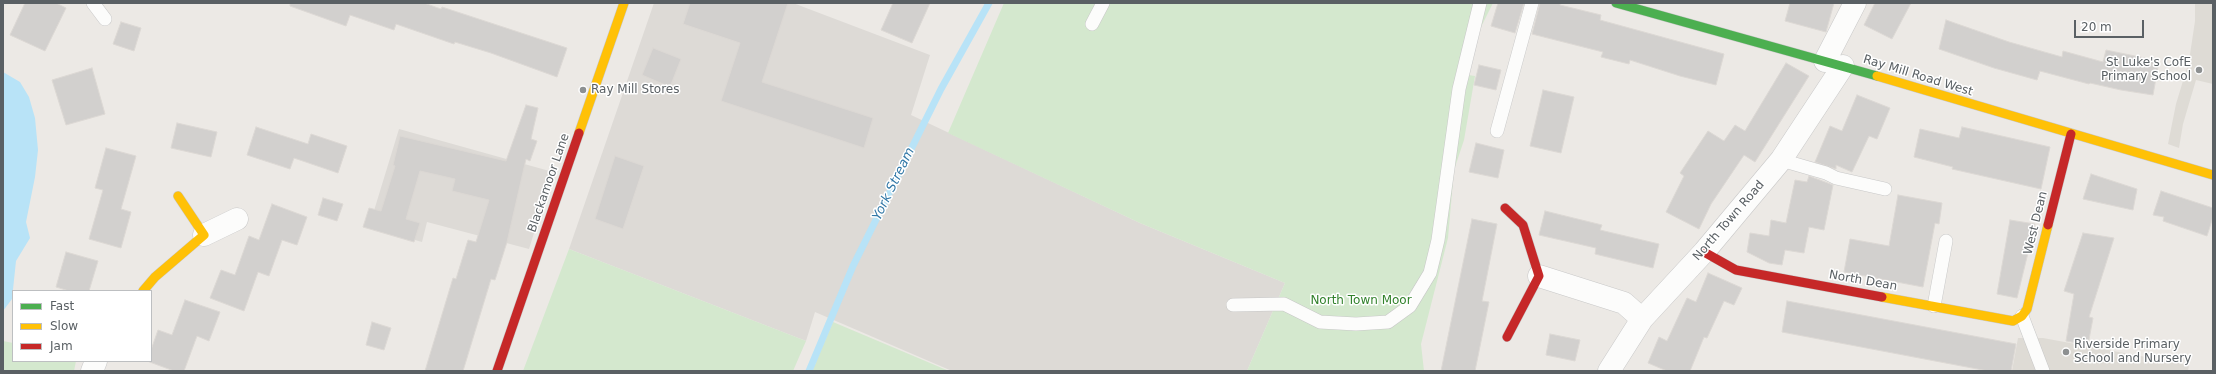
<!DOCTYPE html>
<html>
<head>
<meta charset="utf-8">
<style>
	body { margin:0 }
	#map { position:relative; width:2216px; height:374px; overflow:hidden; background:#ece9e5; font-family:"DejaVu Sans",sans-serif }
	canvas { display:block }
	.frame { position:absolute; inset:0; border:4px solid #5a6064; pointer-events:none }
	.legend { position:absolute; left:12px; top:290px; width:140px; height:72px; box-sizing:border-box; background:#fff; border:1px solid #bdbfc1; margin:0; padding:5px 7px; list-style:none; font-size:12px; color:#5a6064 }
	.legend li { display:flex; align-items:center; gap:8px; height:20px }
	.legend b { width:20px; border:1px solid #bdbfc1 }
	.scale { position:absolute; left:2074px; top:20px; width:70px; height:18px; box-sizing:border-box; border:2px solid #5a6064; border-top:0; padding-left:5px; font-size:12px; line-height:14px; white-space:nowrap; color:#5a6064; -webkit-text-stroke:3px #fff; paint-order:stroke }
</style>
</head>
<body>
<div id="map">
<canvas width="2216" height="374"></canvas>
<div class="frame"></div>
<ul class="legend">
<li><b style="height:5px;background:#4caf50"></b>Fast</li>
<li><b style="height:5px;background:#ffc107"></b>Slow</li>
<li><b style="height:5px;background:#c62828"></b>Jam</li>
</ul>
<div class="scale">20 m</div>
</div>
<script>
const context = document.querySelector('canvas').getContext('2d');
context.lineJoin = 'round';
function fill(path, color) {
  context.fillStyle = color;
  context.fill(path, 'evenodd');
}
function shape(rows) {
  const path = new Path2D();
  for (const r of rows) {
    path.moveTo(r[0], r[1]);
    for (let i = 2; i < r.length; i += 2) path.lineTo(r[i], r[i + 1]);
  }
  return path;
}
function strokePath(path, color, width, dash) {
  context.strokeStyle = color;
  context.lineWidth = width;
  context.lineCap = dash ? 'butt' : 'round';
  context.setLineDash(dash || []);
  context.stroke(path);
}
function write(font, color, halo, rows, align = 'center') {
  context.font = font + ' "DejaVu Sans",sans-serif';
  context.lineWidth = 3;
  context.setLineDash([]);
  context.textBaseline = 'middle';
  context.strokeStyle = halo;
  context.fillStyle = color;
  for (const [text, x, y, turn = 0] of rows) {
    context.save();
    context.translate(x, y);
    context.rotate((+turn || 0) * Math.PI / 180);
    context.textAlign = isNaN(turn) ? turn : align;
    if (halo) context.strokeText(text, 0, 0);
    context.fillText(text, 0, 0);
    context.restore();
  }
}
fill(shape([
	[654,3,793,3,930,55,911,115,1140,223,1285,283,1247,371,952,371,815,312,806,341,569,249],
	[399,129,553,172,529,249,427,222,422,242,369,227]
]), '#dddad6');
fill(shape([
	[2195,3,2213,3,2213,84,2196,80,2183,124,2179,148,2168,144,2176,104,2189,61,2195,21],
	[2018,338,2043,338,2189,365,2188,371,2012,371]
]), '#dedbd5');
fill(shape([
	[1004,3,1493,3,1476,37,1468,75,1475,76,1464,140,1454,170,1448,238,1421,344,1424,371,1247,371,1285,283,1140,223,948,133],
	[569,249,806,341,793,371,523,371],
	[833,322,949,371,812,371],
	[3,341,13,343,13,361,76,361,74,371,3,371]
]), '#d4e8ce');
fill(shape([
	[3,72,20,82,29,97,35,118,38,150,35,177,26,222,30,238,16,261,12,299,3,311]
]), '#b8e3f7');
strokePath(shape([
	[809,371,853,266,941,89,989,3]
]), '#b8e3f7', 7);
const building = shape([
	[25,3,56,3,66,8,45,51,10,35,25,3],
	[290,3,424,3,441,9,442,7,567,48,557,77,491,53,455,42,454,44,396,24,394,30,350,15,346,26,290,6,290,3],
	[690,3,788,3,762,82,873,118,864,148,721,101,740,43,683,24,690,3],
	[893,3,930,3,912,43,881,30,893,3],
	[1498,3,1524,3,1515,33,1491,26,1498,3],
	[1540,3,1560,3,1560,5,1601,15,1600,20,1724,54,1716,85,1680,76,1630,60,1629,64,1601,57,1603,52,1532,34,1540,3],
	[1790,3,1834,3,1826,32,1785,21,1790,3],
	[1875,3,1911,3,1892,39,1864,25,1875,3],
	[1946,20,2009,42,2062,57,2063,51,2103,62,2106,50,2159,61,2153,95,2121,90,2090,83,2089,84,2040,71,2037,80,1994,68,1939,49,1946,20],
	[121,22,141,28,134,51,113,44,121,22],
	[653,48,681,59,670,87,642,75,653,48],
	[1786,63,1809,76,1755,162,1744,155,1711,204,1699,229,1666,212,1684,176,1680,173,1708,131,1724,141,1735,125,1745,131,1786,63],
	[1479,65,1501,70,1496,90,1474,85,1479,65],
	[92,68,105,114,66,125,52,80,92,68],
	[1543,90,1574,97,1561,153,1530,146,1543,90],
	[1857,95,1890,108,1877,139,1869,136,1852,172,1836,165,1836,169,1815,162,1830,126,1842,131,1857,95],
	[526,105,538,108,531,139,537,141,530,161,526,159,507,242,495,280,491,279,463,371,425,371,453,278,456,279,468,240,476,242,489,200,452,191,455,179,420,171,406,219,420,223,414,242,363,227,369,208,381,211,395,166,393,165,400,136,506,161,526,105],
	[177,123,217,132,211,157,171,148,177,123],
	[256,127,308,144,311,134,347,146,338,173,294,158,290,169,247,155,256,127],
	[1962,127,2050,147,2041,189,1952,169,1953,167,1914,157,1920,129,1959,138,1962,127],
	[1476,143,1504,150,1498,178,1469,172,1476,143],
	[106,148,136,156,121,209,131,212,121,248,89,239,103,190,95,188,106,148],
	[615,156,644,166,623,229,595,219,615,156],
	[2091,174,2137,189,2133,210,2083,199,2091,174],
	[1809,176,1833,185,1824,230,1809,227,1804,253,1785,250,1782,265,1769,263,1747,252,1750,233,1769,236,1771,220,1786,223,1795,180,1807,182,1809,176],
	[2161,191,2213,208,2213,217,2207,236,2163,221,2164,217,2153,215,2161,191],
	[1898,195,1942,203,1939,224,1935,223,1923,287,1844,272,1850,239,1889,246,1898,195],
	[323,198,343,204,337,221,318,215,323,198],
	[272,204,307,217,297,245,282,240,269,276,258,272,244,311,210,298,221,270,235,275,249,236,259,240,272,204],
	[1545,211,1602,225,1600,230,1659,244,1653,268,1595,254,1596,248,1539,235,1545,211],
	[1472,219,1497,224,1482,301,1489,302,1475,371,1441,371,1472,219],
	[2010,220,2035,224,2017,298,1997,294,2010,220],
	[2083,233,2114,238,2089,317,2093,318,2088,345,2066,341,2074,294,2064,291,2083,233],
	[66,252,98,261,89,291,69,291,56,287,66,252],
	[1708,273,1742,288,1734,305,1724,301,1707,338,1704,337,1690,371,1667,371,1648,363,1659,337,1667,341,1687,298,1696,302,1708,273],
	[185,300,220,312,209,341,197,336,184,371,174,371,147,361,151,361,151,350,158,330,172,335,185,300],
	[1787,301,2016,344,2011,371,1988,371,1782,332,1787,301],
	[372,322,391,328,384,350,366,345,372,322],
	[1550,334,1580,340,1575,361,1546,355,1550,334]
]);
fill(building, '#d2d0ce');
strokePath(building, '#dcd8d4', 1);
const lane = shape([
	[93,3,105,19],
	[1092,24,1103,3],
	[1497,131,1532,3],
	[1781,160,1826,173,1836,178,1885,189],
	[1233,305,1284,304,1320,322,1356,324,1388,322,1410,306,1430,273,1438,240,1459,89,1480,3],
	[1934,306,1946,241],
	[2022,316,2043,371]
]);
const street = shape([
	[1825,61,1855,3],
	[204,235,237,219],
	[1539,276,1624,303,1642,319],
	[92,371,96,361],
	[1609,371,1642,319,1704,252,1781,160,1843,66]
]);
const fast = shape([
	[1616,3,1877,76]
]);
const slow = shape([
	[1877,76,2213,175],
	[579,133,624,3],
	[143,291,155,277,204,235,178,196],
	[1882,297,2013,321,2022,316,2027,309,2048,225]
]);
const jam = shape([
	[1505,208,1523,225,1539,276,1507,337],
	[2048,225,2071,134],
	[1704,252,1736,270,1882,297],
	[497,371,579,133]
]);
strokePath(lane, '#c8c8c8', 14);
strokePath(street, '#c8c8c8', 23);
strokePath(fast, '#c8c8c8', 10);
strokePath(slow, '#c8c8c8', 10);
strokePath(jam, '#c8c8c8', 10);
strokePath(lane, '#fcfcfb', 13);
strokePath(street, '#fcfcfb', 22);
strokePath(fast, '#4caf50', 9);
strokePath(slow, '#ffc107', 9);
strokePath(jam, '#c62828', 9);
for (const [x, y, r, color] of [
	[2199,70,4,"#8d9091"],
	[583,90,4,"#8d9091"],
	[2066,352,4,"#8d9091"]
]) {
  const dot = new Path2D();
  dot.arc(x, y, r, 0, 2 * Math.PI);
  context.fillStyle = color;
  context.fill(dot);
  strokePath(dot, '#fff', 1.5);
}
write('12px', '#5a6064', '#fff', [
	["St Luke's CofE",2191,63,"right"],
	["Primary School",2191,77,"right"],
	["Ray Mill Stores",591,90],
	["Riverside Primary",2074,345],
	["School and Nursery",2074,359]
], 'left');
write('12px', '#5a6064', '#fff', [
	["Ray Mill Road West",1918,76,17],
	["Blackamoor Lane",549,183,-71],
	["North Town Road",1729,221,-49],
	["West Dean",2036,223,-76],
	["North Dean",1863,281,10]
]);
write('12px', '#32822c', '#fff', [
	["North Town Moor",1361,301]
]);
write('italic 13px', '#3278a7', '#fff', [
	["York Stream",894,184,-64]
]);
</script>
</body>
</html>
